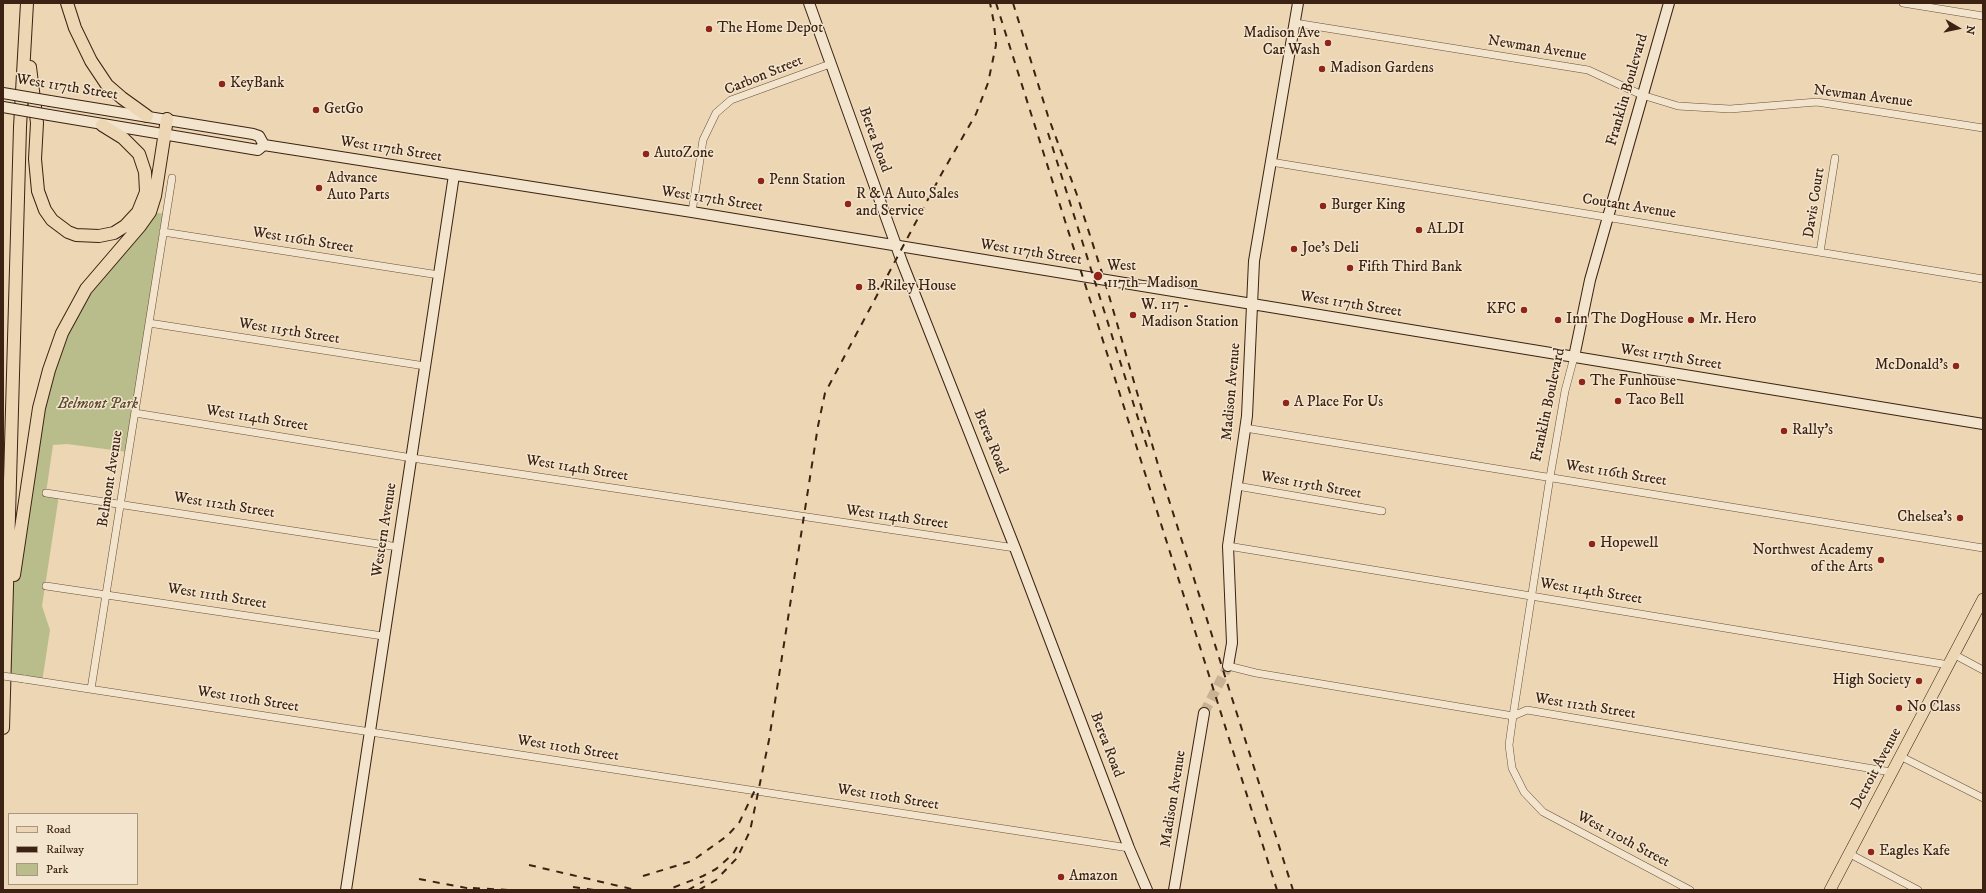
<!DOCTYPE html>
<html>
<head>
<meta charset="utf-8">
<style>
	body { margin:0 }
	#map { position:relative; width:1986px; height:893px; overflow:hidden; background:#ecd6b3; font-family:"IM FELL DW Pica",serif }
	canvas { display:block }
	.frame { position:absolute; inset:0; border:4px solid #3c2212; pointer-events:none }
	.legend { position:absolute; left:8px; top:813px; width:130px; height:72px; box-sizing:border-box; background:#f3e4ce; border:1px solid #aa9683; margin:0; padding:5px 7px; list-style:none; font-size:12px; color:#3c2212 }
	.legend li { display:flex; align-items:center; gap:8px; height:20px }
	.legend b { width:20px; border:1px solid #aa9683 }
	.north { position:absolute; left:1938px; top:8px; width:40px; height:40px; -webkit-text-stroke:3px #f3e4ce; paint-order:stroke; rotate:99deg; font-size:11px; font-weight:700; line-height:16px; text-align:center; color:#3c2212 }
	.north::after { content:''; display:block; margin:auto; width:14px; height:18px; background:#3c2212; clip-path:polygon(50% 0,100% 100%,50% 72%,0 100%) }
</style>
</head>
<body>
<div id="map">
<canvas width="1986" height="893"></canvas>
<div class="frame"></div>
<ul class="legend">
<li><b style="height:5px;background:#ecd6b3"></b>Road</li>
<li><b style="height:5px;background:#3c2212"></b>Railway</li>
<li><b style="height:11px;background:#b9bd8b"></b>Park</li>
</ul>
<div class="north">N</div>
</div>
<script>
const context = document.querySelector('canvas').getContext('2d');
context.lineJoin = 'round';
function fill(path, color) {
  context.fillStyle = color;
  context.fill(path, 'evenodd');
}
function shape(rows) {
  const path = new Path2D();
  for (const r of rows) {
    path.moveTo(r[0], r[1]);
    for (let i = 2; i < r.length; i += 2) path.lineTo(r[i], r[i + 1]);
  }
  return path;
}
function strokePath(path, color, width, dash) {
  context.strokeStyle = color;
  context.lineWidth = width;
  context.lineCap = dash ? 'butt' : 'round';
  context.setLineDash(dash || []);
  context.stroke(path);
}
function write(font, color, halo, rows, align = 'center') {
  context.font = font + ' "IM FELL DW Pica",serif';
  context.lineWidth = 3;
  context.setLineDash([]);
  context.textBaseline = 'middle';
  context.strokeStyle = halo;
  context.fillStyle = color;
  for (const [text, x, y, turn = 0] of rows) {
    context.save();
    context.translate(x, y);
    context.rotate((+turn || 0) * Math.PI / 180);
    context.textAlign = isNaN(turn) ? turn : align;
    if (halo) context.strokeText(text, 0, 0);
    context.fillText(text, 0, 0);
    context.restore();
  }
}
fill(shape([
	[150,212,166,214,128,452,67,444,53,445,46,493,59,495,42,606,50,630,42,682,4,676,6,644,23,509,39,408,73,311]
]), '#b9bd8b');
strokePath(shape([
	[1204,713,1228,666]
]), '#c9b293', 10, [10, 5]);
const street = shape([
	[1903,3,1983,16],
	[1295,23,1588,70,1642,95,1678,106,1730,109,1817,102,1983,128],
	[1271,162,1983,279],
	[692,212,703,140,716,113,731,100,830,64],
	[163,232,439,275],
	[1820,252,1835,158],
	[149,323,425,366],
	[1574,357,1565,391,1550,477,1513,716,1509,745,1512,768,1524,792,1543,812,1690,890],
	[135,413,412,458,1015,548],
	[1245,428,1983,548],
	[1237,486,1382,511],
	[46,493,398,547],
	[1228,546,1949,665],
	[46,586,383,636],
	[1955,655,1983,670],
	[1228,666,1256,673,1513,716,1527,710,1891,772],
	[24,679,1129,848],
	[91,689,172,178],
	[1900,756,1983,798],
	[1850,854,1918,890]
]);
const secondary = shape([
	[809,3,902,262,1015,548,1129,848,1147,890],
	[50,101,253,134,259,136,264,145],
	[49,115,258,150,264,145],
	[264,145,692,212,1983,424],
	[1574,357,1590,280,1669,3],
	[1228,666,1232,643,1228,546,1247,416,1254,261,1298,3],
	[346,890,454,175],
	[1174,890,1204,713]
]);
const primary = shape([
	[1830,890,1983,599]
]);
const highway = shape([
	[67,3,75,28,91,61,107,85,122,98,147,116],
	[30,67,37,123,35,159,38,191,45,210,52,220,68,232,76,235,99,236,114,233,125,226,138,212,146,192,145,172,139,154,123,138,102,125],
	[14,575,39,408,49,370,62,333,86,289,140,226,150,212,155,196,167,119],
	[3,728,20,127,27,3]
]);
strokePath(street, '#684f3a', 8);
strokePath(secondary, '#3c2212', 12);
strokePath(primary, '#3c2212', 12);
strokePath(highway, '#3c2212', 14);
strokePath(street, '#f3e4ce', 7);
strokePath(secondary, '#f3e4ce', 10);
strokePath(primary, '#ecd6b3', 11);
strokePath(highway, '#ecd6b3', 12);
strokePath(shape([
	[996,3,1277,890],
	[1013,3,1048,116,1077,195,1105,282,1161,475,1293,890],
	[1048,133,1149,453],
	[529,865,636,890],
	[643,876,692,861,727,836,739,823,755,790],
	[419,879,477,890],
	[573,887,594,890],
	[473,888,508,890],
	[660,890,667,890,703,876,716,869,733,854,737,847],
	[688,890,704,881],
	[699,890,716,880,737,858,750,831,769,740,818,426,825,393,942,173,976,114,988,83,996,45,994,23,990,3]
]), '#3c2212', 2, [7, 7]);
const streetBridge = shape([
	[3,676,24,679]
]);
const secondaryBridge = shape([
	[3,93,50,101],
	[3,107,49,115]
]);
strokePath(streetBridge, '#684f3a', 8, []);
strokePath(secondaryBridge, '#3c2212', 12, []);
strokePath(streetBridge, '#f3e4ce', 7);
strokePath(secondaryBridge, '#f3e4ce', 10);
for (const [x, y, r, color] of [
	[709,29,4,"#8f2418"],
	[1328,43,4,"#8f2418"],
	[1322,69,4,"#8f2418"],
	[222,84,4,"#8f2418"],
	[316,110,4,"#8f2418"],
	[646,154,4,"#8f2418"],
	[761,181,4,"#8f2418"],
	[319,188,4,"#8f2418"],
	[848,204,4,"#8f2418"],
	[1323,206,4,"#8f2418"],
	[1419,230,4,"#8f2418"],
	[1294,249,4,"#8f2418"],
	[1350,268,4,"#8f2418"],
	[1098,276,5,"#8f2418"],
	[859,287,4,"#8f2418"],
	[1524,310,4,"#8f2418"],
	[1133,315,4,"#8f2418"],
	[1558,320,4,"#8f2418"],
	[1691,320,4,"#8f2418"],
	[1956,366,4,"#8f2418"],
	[1582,382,4,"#8f2418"],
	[1618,401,4,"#8f2418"],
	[1286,403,4,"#8f2418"],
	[1784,431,4,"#8f2418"],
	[1960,518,4,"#8f2418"],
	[1592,544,4,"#8f2418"],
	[1881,560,4,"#8f2418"],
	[1919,681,4,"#8f2418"],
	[1899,708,4,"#8f2418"],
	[1871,852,4,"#8f2418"],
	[1061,877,4,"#8f2418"]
]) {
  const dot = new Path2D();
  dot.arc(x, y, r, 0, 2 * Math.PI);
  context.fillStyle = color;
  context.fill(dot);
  strokePath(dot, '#f3e4ce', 1.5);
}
write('15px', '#3c2212', '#f3e4ce', [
	["The Home Depot",717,29],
	["Madison Ave",1320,34,"right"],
	["Car Wash",1320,51,"right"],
	["Madison Gardens",1330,69],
	["KeyBank",230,84],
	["GetGo",324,110],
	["AutoZone",654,154],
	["Advance",327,179],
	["Auto Parts",327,196],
	["Penn Station",769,181],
	["R & A Auto Sales",856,195],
	["and Service",856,212],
	["Burger King",1331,206],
	["ALDI",1427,230],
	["Joe's Deli",1302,249],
	["West",1107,267],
	["117th–Madison",1107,284],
	["Fifth Third Bank",1358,268],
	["B. Riley House",867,287],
	["W. 117 -",1141,306],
	["Madison Station",1141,323],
	["KFC",1516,310,"right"],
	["Inn The DogHouse",1566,320],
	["Mr. Hero",1699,320],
	["McDonald's",1948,366,"right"],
	["The Funhouse",1590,382],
	["Taco Bell",1626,401],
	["A Place For Us",1294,403],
	["Rally's",1792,431],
	["Chelsea's",1952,518,"right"],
	["Hopewell",1600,544],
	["Northwest Academy",1873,551,"right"],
	["of the Arts",1873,568,"right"],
	["High Society",1911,681,"right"],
	["No Class",1907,708],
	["Eagles Kafe",1879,852],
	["Amazon",1069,877]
], 'left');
write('15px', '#3c2212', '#f3e4ce', [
	["Newman Avenue",1537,49,9],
	["Carbon Street",764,76,-22],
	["West 117th Street",67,88,9],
	["Franklin Boulevard",1628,90,-74],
	["Newman Avenue",1863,97,7],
	["Berea Road",874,140,70],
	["West 117th Street",391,150,9],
	["West 117th Street",712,200,9],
	["Davis Court",1815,203,-81],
	["Coutant Avenue",1629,207,9],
	["West 116th Street",303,241,9],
	["West 117th Street",1031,253,9],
	["West 117th Street",1351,305,9],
	["West 115th Street",289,332,9],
	["West 117th Street",1671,358,9],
	["Madison Avenue",1232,392,-85],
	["Franklin Boulevard",1549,405,-78],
	["West 114th Street",257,419,9],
	["Berea Road",990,442,68],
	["West 114th Street",577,469,9],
	["West 116th Street",1616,474,9],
	["Belmont Avenue",111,479,-81],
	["West 115th Street",1311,486,10],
	["West 112th Street",224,506,9],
	["West 114th Street",897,518,8],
	["Western Avenue",385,530,-81],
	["West 114th Street",1591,592,9],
	["West 111th Street",217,597,9],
	["West 110th Street",248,700,9],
	["West 112th Street",1585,707,9],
	["Berea Road",1106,745,69],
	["West 110th Street",568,749,9],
	["Detroit Avenue",1877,769,-62],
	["West 110th Street",888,798,9],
	["Madison Avenue",1174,799,-81],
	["West 110th Street",1623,840,28]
]);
write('italic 15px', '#5b4930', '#f3e4ce', [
	["Belmont Park",98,405]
]);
</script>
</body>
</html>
